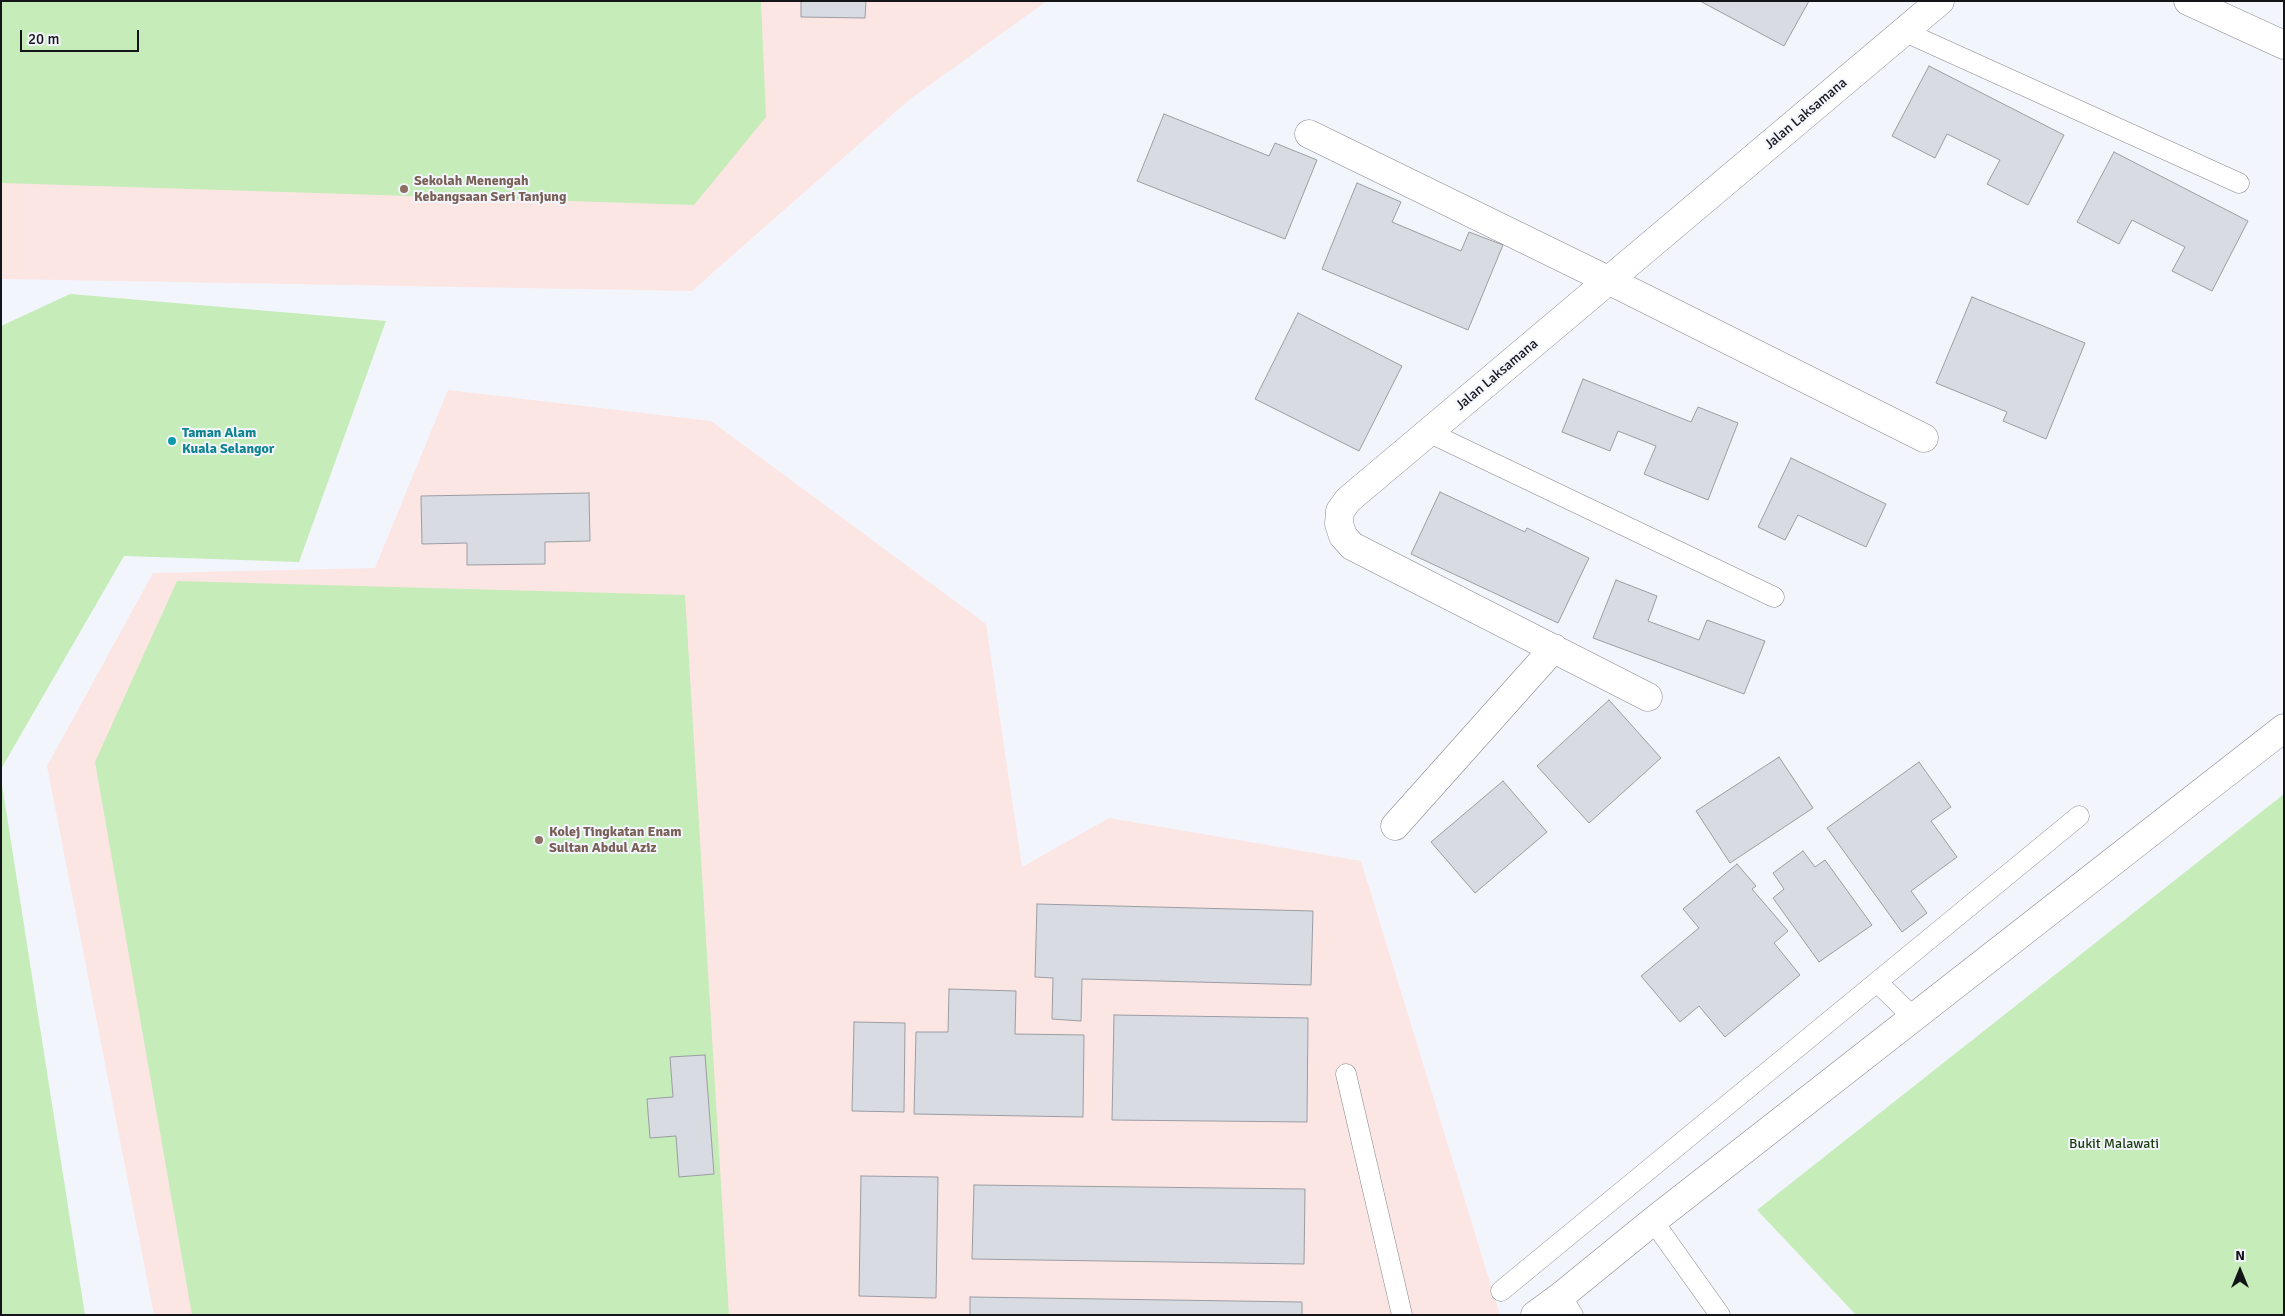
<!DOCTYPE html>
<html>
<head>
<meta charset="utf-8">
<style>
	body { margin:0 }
	#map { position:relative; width:2285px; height:1316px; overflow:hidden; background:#f3f5fd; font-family:Signika,sans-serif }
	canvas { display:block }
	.frame { position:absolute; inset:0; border:2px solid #141518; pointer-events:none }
	.north { position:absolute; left:2215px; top:1246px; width:50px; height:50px; -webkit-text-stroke:4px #f3f5fd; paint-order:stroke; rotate:0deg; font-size:14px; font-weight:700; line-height:20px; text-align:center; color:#141518 }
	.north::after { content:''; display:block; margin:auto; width:18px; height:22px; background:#141518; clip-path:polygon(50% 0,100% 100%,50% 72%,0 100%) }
	.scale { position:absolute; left:20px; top:30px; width:119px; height:22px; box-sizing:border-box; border:2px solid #141518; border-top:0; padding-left:6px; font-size:15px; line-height:18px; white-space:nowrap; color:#141518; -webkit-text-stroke:4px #f3f5fd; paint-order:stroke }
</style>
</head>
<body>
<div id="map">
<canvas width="2285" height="1316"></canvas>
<div class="frame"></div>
<div class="north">N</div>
<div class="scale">20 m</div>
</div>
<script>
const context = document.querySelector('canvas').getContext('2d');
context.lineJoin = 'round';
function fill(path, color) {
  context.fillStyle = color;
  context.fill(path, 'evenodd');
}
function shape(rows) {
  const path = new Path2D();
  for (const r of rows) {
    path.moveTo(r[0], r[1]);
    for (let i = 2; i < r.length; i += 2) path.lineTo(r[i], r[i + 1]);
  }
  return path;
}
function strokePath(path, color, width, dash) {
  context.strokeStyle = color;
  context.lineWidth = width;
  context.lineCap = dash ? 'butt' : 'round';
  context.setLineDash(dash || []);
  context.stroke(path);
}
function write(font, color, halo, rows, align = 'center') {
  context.font = font + ' Signika,sans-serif';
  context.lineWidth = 4;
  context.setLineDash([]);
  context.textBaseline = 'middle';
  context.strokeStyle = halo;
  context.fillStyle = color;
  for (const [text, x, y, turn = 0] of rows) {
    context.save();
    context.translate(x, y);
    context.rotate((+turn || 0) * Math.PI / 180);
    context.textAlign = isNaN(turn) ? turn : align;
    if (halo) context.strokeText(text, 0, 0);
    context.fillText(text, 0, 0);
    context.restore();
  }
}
fill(shape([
	[1,1,1047,1,909,100,692,291,1,279],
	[448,390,711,421,986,624,1022,867,1109,818,1361,861,1500,1315,154,1315,47,766,153,573,375,568]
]), '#fce6e4');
fill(shape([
	[1,1,761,1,766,117,694,205,1,183],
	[70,294,386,321,299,562,124,556,1,769,1,326],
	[177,581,685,595,729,1315,192,1315,95,762],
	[1,778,85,1315,1,1315],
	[2284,794,2284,1315,1856,1315,1757,1210]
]), '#c6ecb9');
const building = shape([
	[801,1,866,1,865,18,801,17,801,1],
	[1700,1,1809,1,1784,46,1700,1],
	[1929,66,2064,135,2028,205,1987,184,2000,160,1947,134,1935,158,1892,136,1929,66],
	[1164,114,1269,156,1275,143,1317,160,1285,239,1137,181,1164,114],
	[2114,152,2248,221,2212,291,2172,271,2185,247,2132,220,2119,244,2077,222,2114,152],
	[1357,183,1401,202,1392,222,1461,251,1469,232,1503,245,1468,330,1322,269,1357,183],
	[1972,297,2085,343,2046,439,2003,421,2007,412,1936,383,1972,297],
	[1298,313,1402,366,1359,451,1255,399,1298,313],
	[1583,379,1691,422,1698,407,1738,423,1708,500,1644,474,1656,446,1618,431,1610,451,1562,432,1583,379],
	[1791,458,1886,504,1866,547,1798,515,1785,540,1758,527,1791,458],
	[1440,492,1525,532,1527,528,1589,558,1558,623,1411,554,1440,492],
	[589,493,590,541,545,542,545,564,467,565,467,543,422,544,421,496,589,493],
	[1616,580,1657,596,1648,621,1699,640,1707,620,1765,641,1744,694,1593,638,1616,580],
	[1609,700,1661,758,1589,823,1537,766,1609,700],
	[1779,757,1813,808,1730,863,1696,811,1779,757],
	[1919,762,1951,807,1931,821,1957,857,1911,891,1927,913,1902,932,1827,828,1919,762],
	[1503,781,1547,832,1475,893,1431,842,1503,781],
	[1803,851,1815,867,1825,860,1872,925,1819,962,1773,898,1784,889,1773,873,1803,851],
	[1737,864,1756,886,1752,889,1788,931,1774,943,1800,975,1725,1037,1699,1006,1680,1022,1641,976,1699,928,1683,909,1737,864],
	[1037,904,1313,911,1311,985,1082,979,1081,1021,1052,1019,1053,978,1035,977,1037,904],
	[949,989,1016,991,1015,1034,1084,1035,1083,1117,914,1114,916,1032,948,1032,949,989],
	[1114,1015,1308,1018,1307,1122,1112,1120,1114,1015],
	[854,1022,905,1023,904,1112,852,1111,854,1022],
	[705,1055,714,1174,679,1177,676,1136,650,1138,647,1099,673,1097,670,1057,705,1055],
	[861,1176,938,1177,936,1298,859,1296,861,1176],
	[974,1185,1305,1189,1304,1264,972,1259,974,1185],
	[970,1297,1302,1302,1302,1315,970,1315,970,1297]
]);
fill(building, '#d9dbe2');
strokePath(building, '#9b9da4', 1);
const lane = shape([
	[1903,31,2239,183],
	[1428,432,1774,597],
	[1877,982,1913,1017],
	[1346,1074,1402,1315],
	[1653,1221,1720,1315],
	[1501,1291,2079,816],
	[1561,1296,1573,1315]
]);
const street = shape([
	[1309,134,1610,281,1924,438],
	[1648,697,1352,546,1343,536,1339,524,1340,511,1348,500,1940,1],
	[1395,826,1554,648],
	[1535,1315,1561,1296,1653,1221,2284,728]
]);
const secondary = shape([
	[2188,1,2284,45]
]);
strokePath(lane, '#87888f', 21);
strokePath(street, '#87888f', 29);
strokePath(secondary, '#87888f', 29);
strokePath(lane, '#fff', 20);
strokePath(street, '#fff', 28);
strokePath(secondary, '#fff', 28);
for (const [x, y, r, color] of [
	[404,189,5,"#8d6e63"],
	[172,441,5,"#0f9aa8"],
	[539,840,5,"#8d6e63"]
]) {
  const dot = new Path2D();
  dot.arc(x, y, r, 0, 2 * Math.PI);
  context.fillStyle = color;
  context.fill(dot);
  strokePath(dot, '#f3f5fd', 2);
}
write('14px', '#141518', '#f3f5fd', [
	["Jalan Laksamana",1806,114,-40],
	["Jalan Laksamana",1497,375,-40]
]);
write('bold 14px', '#785e54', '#f3f5fd', [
	["Sekolah Menengah",414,181],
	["Kebangsaan Seri Tanjung",414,197],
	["Kolej Tingkatan Enam",549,832],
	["Sultan Abdul Aziz",549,848]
], 'left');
write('bold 14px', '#0d838f', '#f3f5fd', [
	["Taman Alam",182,433],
	["Kuala Selangor",182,449]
], 'left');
write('14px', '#1b3d0b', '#f3f5fd', [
	["Bukit Malawati",2114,1144]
]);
</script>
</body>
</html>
